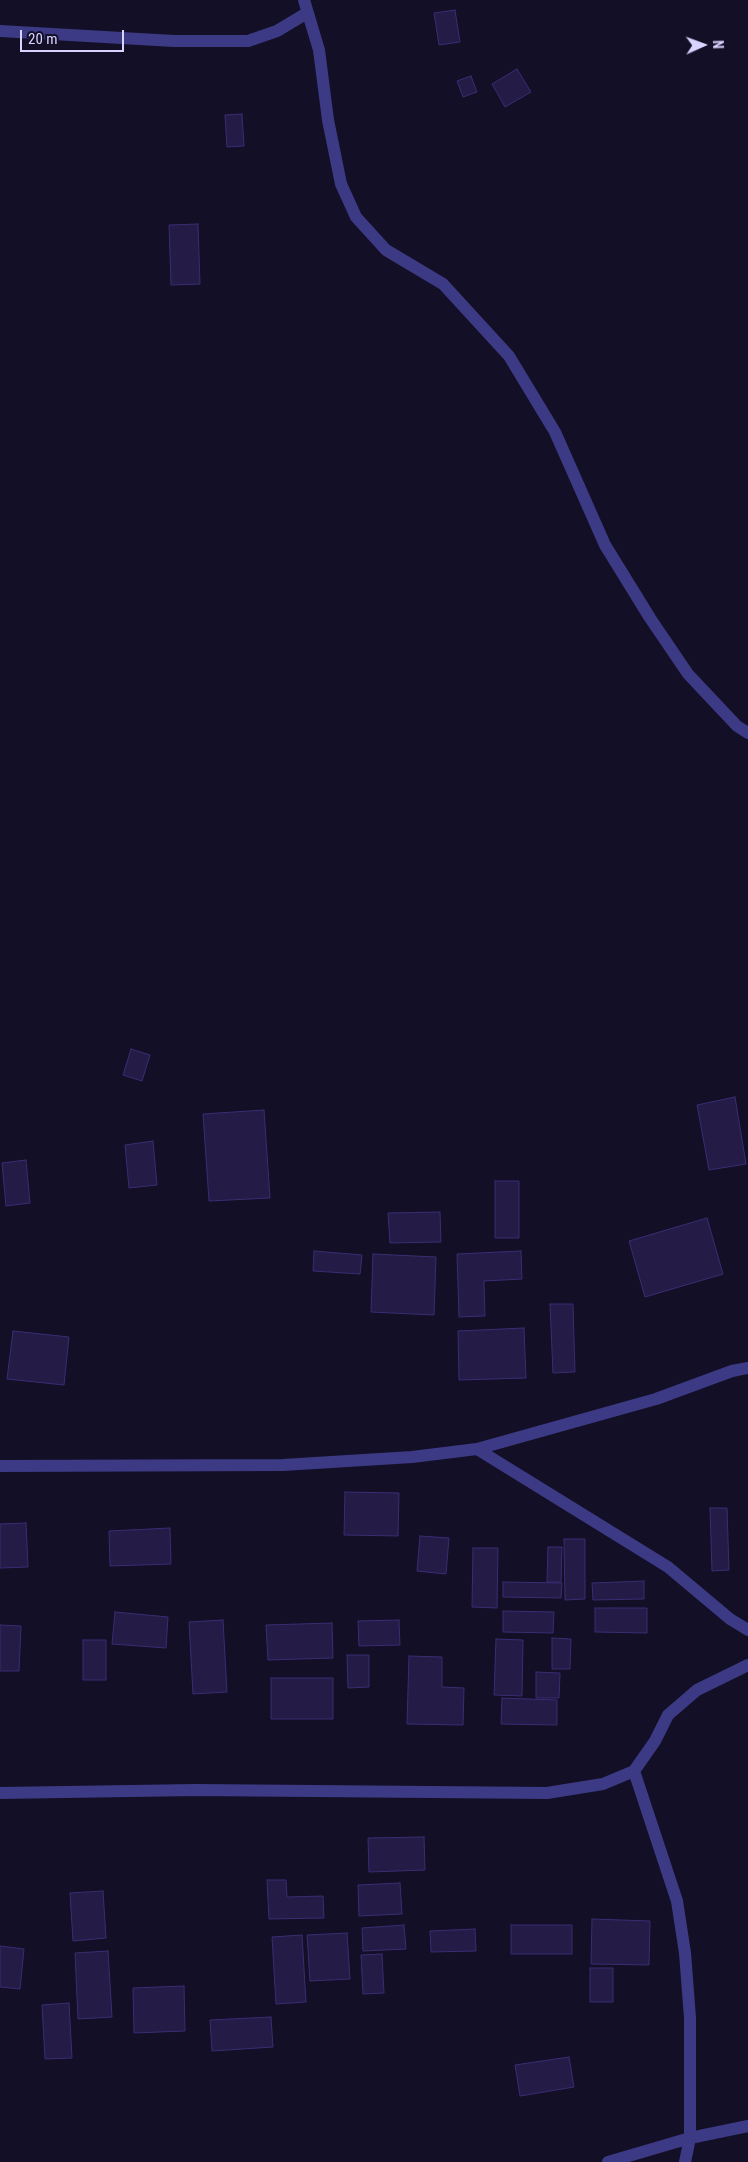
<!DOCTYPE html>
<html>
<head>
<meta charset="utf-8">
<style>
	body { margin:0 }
	#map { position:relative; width:748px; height:2162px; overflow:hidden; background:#130f26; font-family:"Roboto Condensed",sans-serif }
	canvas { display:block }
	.north { position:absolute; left:678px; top:20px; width:50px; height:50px; -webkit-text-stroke:4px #130f26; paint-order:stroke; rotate:88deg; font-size:14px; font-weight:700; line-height:20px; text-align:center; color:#d9d4ff }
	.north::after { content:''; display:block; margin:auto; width:18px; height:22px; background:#d9d4ff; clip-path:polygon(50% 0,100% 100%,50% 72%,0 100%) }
	.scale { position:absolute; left:20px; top:30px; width:104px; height:22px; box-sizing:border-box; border:2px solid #d9d4ff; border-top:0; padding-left:6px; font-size:15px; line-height:18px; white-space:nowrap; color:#d9d4ff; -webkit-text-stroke:4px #130f26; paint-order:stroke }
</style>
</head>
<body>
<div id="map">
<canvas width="748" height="2162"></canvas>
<div class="north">N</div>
<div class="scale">20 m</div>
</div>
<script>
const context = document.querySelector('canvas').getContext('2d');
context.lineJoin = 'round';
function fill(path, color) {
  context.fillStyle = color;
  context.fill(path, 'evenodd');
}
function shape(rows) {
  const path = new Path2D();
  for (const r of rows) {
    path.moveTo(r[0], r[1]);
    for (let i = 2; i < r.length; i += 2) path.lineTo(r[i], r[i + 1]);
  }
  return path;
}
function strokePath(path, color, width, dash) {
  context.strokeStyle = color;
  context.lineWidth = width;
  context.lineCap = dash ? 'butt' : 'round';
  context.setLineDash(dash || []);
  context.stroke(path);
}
const building = shape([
	[455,10,460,42,439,45,434,13,455,10],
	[517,69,531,92,505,107,492,84,517,69],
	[471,76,477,92,463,97,457,81,471,76],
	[242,114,244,146,227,147,225,115,242,114],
	[198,224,200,284,171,285,169,225,198,224],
	[131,1049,150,1055,142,1081,123,1075,131,1049],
	[735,1097,746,1164,709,1170,697,1105,735,1097],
	[264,1110,270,1198,209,1201,203,1114,264,1110],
	[153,1141,157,1185,129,1188,125,1145,153,1141],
	[26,1160,30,1203,6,1206,2,1163,26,1160],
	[495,1181,519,1181,519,1238,495,1238,495,1181],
	[440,1212,441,1242,390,1243,388,1213,440,1212],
	[707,1218,723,1274,645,1297,629,1241,707,1218],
	[314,1251,362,1255,360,1274,313,1271,314,1251],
	[521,1251,522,1279,484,1281,485,1316,459,1317,457,1254,521,1251],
	[373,1254,436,1257,434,1315,371,1312,373,1254],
	[550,1304,573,1304,575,1372,553,1373,550,1304],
	[524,1328,526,1378,459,1380,458,1331,524,1328],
	[13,1331,69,1337,64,1385,7,1379,13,1331],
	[345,1492,399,1493,398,1536,344,1535,345,1492],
	[710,1508,727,1508,729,1570,712,1571,710,1508],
	[26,1523,28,1567,0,1568,0,1524,26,1523],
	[170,1528,171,1564,110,1566,109,1531,170,1528],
	[420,1536,449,1538,446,1574,417,1571,420,1536],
	[564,1539,585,1539,585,1599,565,1600,564,1539],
	[548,1547,562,1547,561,1582,547,1582,548,1547],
	[473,1548,498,1548,497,1608,472,1607,473,1548],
	[644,1581,644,1599,593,1600,592,1583,644,1581],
	[503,1582,562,1583,561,1598,503,1597,503,1582],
	[595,1608,647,1608,647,1633,595,1632,595,1608],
	[503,1611,554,1612,553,1633,503,1632,503,1611],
	[115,1612,168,1617,166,1648,112,1644,115,1612],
	[223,1620,227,1692,193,1694,189,1622,223,1620],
	[399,1620,400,1645,359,1646,358,1621,399,1620],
	[332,1623,333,1658,268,1660,266,1625,332,1623],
	[0,1625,21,1626,19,1671,0,1671,0,1625],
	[552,1638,571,1639,570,1669,552,1669,552,1638],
	[496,1639,523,1640,522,1696,494,1695,496,1639],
	[83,1640,106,1640,106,1680,83,1680,83,1640],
	[347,1655,369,1655,369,1687,348,1688,347,1655],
	[409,1656,442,1657,442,1687,464,1688,463,1725,407,1724,409,1656],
	[536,1672,560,1673,559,1698,536,1698,536,1672],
	[271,1678,333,1678,333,1719,271,1719,271,1678],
	[502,1698,557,1700,557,1725,501,1724,502,1698],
	[424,1837,425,1870,369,1872,368,1838,424,1837],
	[267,1880,286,1880,287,1897,323,1896,324,1918,269,1919,267,1880],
	[400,1883,402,1914,359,1916,358,1885,400,1883],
	[103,1891,106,1938,73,1941,70,1893,103,1891],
	[592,1919,650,1921,649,1965,591,1964,592,1919],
	[404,1925,406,1949,363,1951,362,1928,404,1925],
	[511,1925,572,1925,572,1954,511,1954,511,1925],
	[475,1929,476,1951,431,1952,430,1931,475,1929],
	[347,1933,350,1979,310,1981,307,1935,347,1933],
	[302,1935,306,2002,276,2004,272,1937,302,1935],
	[0,1946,24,1949,20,1989,0,1987,0,1946],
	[108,1951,112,2017,78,2019,75,1953,108,1951],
	[382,1954,384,1993,363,1994,361,1955,382,1954],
	[590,1968,613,1968,613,2002,590,2002,590,1968],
	[184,1986,185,2031,134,2033,133,1988,184,1986],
	[69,2003,72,2058,45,2059,42,2005,69,2003],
	[271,2017,273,2047,212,2051,210,2020,271,2017],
	[569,2057,574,2087,520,2096,515,2065,569,2057]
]);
fill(building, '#241b47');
strokePath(building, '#3b2d73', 1);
strokePath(shape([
	[304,0,319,50,328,120,341,184,356,217,386,250,443,284,509,356,555,432,605,545,650,618,688,674,737,726,748,733],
	[0,31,174,41,248,41,277,31,307,13],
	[477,1449,668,1567,730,1619,748,1630],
	[0,1466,283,1465,412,1457,477,1449,656,1399,732,1371,748,1368],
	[634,1771,677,1901,685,1953,690,2018,690,2138,685,2162],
	[0,1793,196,1790,547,1793,603,1784,634,1771,655,1741,668,1715,697,1690,748,1665],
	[608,2162,690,2138,748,2126]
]), '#3d3a85', 12);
</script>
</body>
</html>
